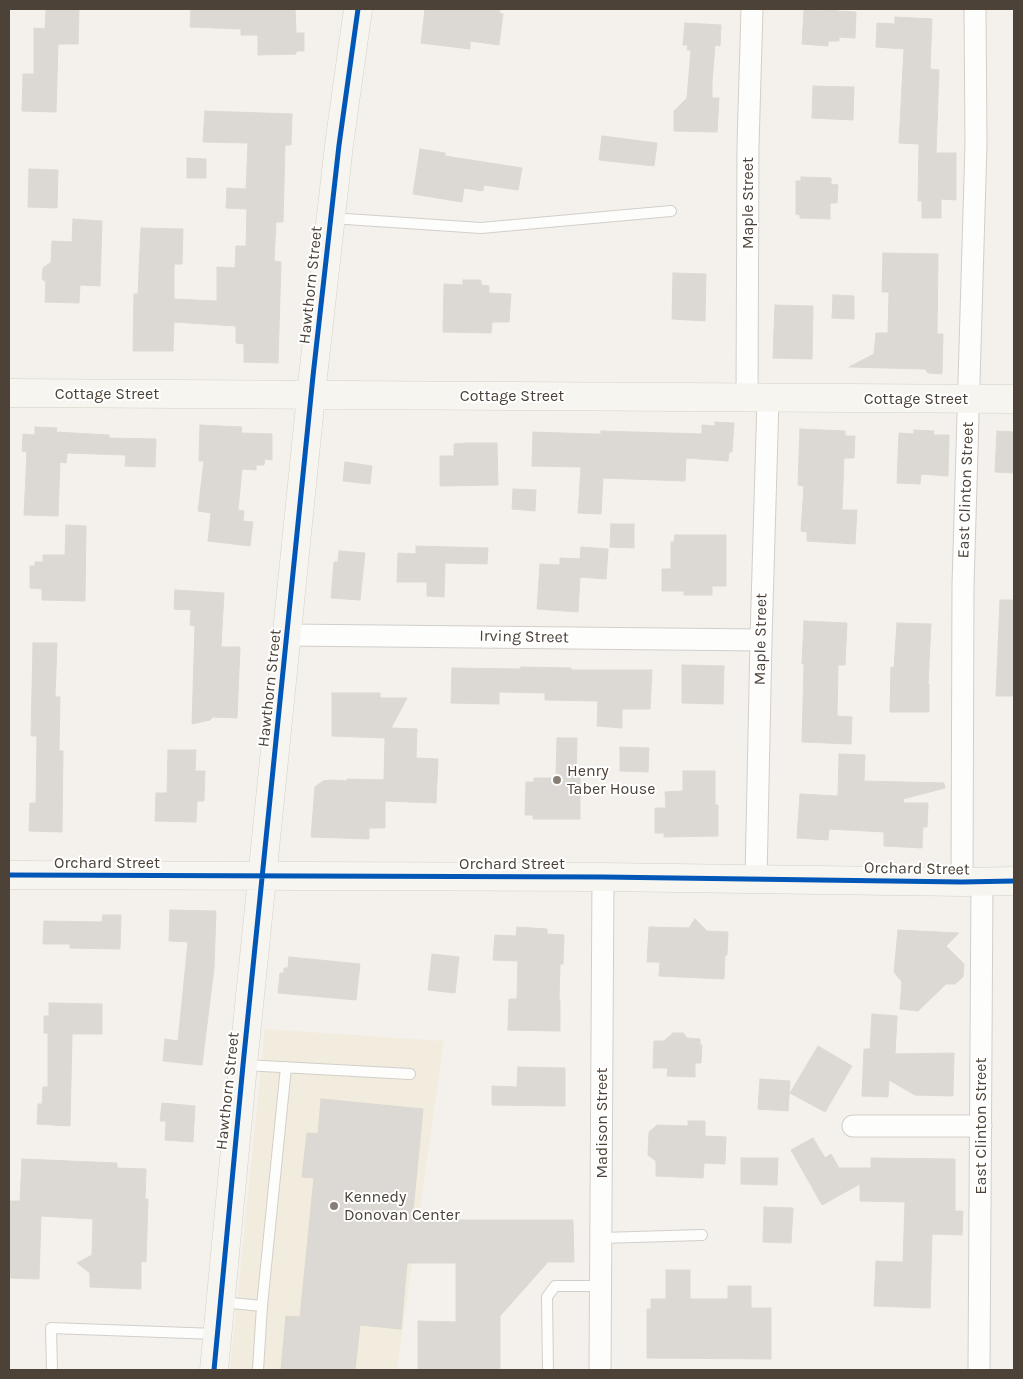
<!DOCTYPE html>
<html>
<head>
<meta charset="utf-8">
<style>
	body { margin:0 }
	#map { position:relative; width:1023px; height:1379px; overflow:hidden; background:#f4f1ed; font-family:Karla,sans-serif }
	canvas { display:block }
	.frame { position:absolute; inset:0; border:10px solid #4c4237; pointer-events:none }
</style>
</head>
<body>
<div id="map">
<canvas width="1023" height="1379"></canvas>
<div class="frame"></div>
</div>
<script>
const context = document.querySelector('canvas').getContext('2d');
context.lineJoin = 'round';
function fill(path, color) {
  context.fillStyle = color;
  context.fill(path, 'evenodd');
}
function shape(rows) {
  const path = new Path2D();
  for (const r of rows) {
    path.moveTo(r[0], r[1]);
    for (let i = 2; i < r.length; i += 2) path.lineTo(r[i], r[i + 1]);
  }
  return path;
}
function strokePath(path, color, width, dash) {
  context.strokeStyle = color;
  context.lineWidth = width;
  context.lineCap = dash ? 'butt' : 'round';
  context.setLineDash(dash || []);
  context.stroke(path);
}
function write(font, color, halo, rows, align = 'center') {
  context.font = font + ' Karla,sans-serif';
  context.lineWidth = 4;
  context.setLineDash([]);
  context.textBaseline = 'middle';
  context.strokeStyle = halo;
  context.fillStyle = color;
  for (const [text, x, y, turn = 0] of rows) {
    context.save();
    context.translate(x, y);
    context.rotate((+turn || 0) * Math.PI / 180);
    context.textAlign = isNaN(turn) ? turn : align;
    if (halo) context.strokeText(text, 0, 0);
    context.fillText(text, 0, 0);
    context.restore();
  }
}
fill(shape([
	[265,1029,444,1041,397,1370,230,1370]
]), '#f2ecde');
const building = shape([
	[46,9,79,9,78,44,58,44,56,112,22,111,23,74,34,74,34,28,45,29,46,9],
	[191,9,295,9,296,33,304,33,304,51,296,51,296,54,258,55,258,35,241,35,241,29,190,27,191,9],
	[425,9,500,9,499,13,503,14,499,45,470,41,470,49,421,43,425,9],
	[825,9,836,9,837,11,856,12,855,38,839,37,839,41,828,41,828,46,802,44,804,10,824,11,825,9],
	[895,17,932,19,930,69,939,70,936,153,956,153,956,200,941,199,941,218,922,218,922,201,918,201,919,144,899,143,904,49,876,47,877,23,895,24,895,17],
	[685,23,721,25,720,46,715,45,712,82,712,98,719,98,717,132,674,131,674,111,687,98,691,50,687,50,688,45,683,45,685,23],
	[813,86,854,87,853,120,812,118,813,86],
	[205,111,292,114,291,145,285,145,283,222,276,222,274,261,281,262,278,363,244,362,244,344,236,343,236,326,174,322,173,351,133,351,134,294,138,294,141,228,183,229,182,264,174,264,174,299,217,301,217,267,235,268,236,246,246,246,247,209,226,208,227,188,246,189,248,143,203,142,205,111],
	[602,136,657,143,654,166,599,160,602,136],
	[420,149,445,153,445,156,522,168,518,190,484,185,483,191,464,188,462,202,413,194,420,149],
	[187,158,206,159,206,178,187,178,187,158],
	[29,169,58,170,57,208,28,207,29,169],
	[801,177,831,178,831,184,838,185,837,203,830,203,830,219,800,218,800,215,796,214,796,181,801,181,801,177],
	[73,219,102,221,100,286,80,285,79,303,45,302,46,282,42,279,43,268,51,262,52,241,72,242,73,219],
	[883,253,938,254,937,334,943,334,942,374,928,373,925,369,849,367,874,354,876,333,888,333,889,292,882,292,883,253],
	[673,273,706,274,705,321,672,319,673,273],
	[463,280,481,280,481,285,489,286,489,293,511,294,509,322,492,322,491,333,443,332,444,284,463,285,463,280],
	[833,295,854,296,854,319,832,318,833,295],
	[775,305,813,306,812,359,773,358,775,305],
	[715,422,734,423,732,452,729,452,728,461,686,458,685,481,603,478,601,514,578,513,581,467,532,466,533,432,591,434,601,434,601,431,702,434,702,425,715,426,715,422],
	[200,425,242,427,241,433,272,434,272,460,265,459,264,465,256,465,256,470,242,469,238,510,244,511,243,521,253,522,250,546,208,541,211,513,198,511,204,461,199,461,200,425],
	[35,427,57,428,56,432,109,435,109,438,156,439,155,467,125,466,126,455,67,453,66,463,60,462,58,516,24,515,27,452,22,451,23,434,35,435,35,427],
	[800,429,845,431,845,436,855,436,854,458,844,458,842,510,857,510,855,544,807,541,807,532,801,531,804,486,798,485,800,429],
	[914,430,934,431,933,435,949,435,948,476,921,474,920,484,897,483,899,433,914,434,914,430],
	[997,431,1014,432,1014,473,995,472,997,431],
	[467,443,497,443,498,485,440,486,440,456,454,456,454,444,467,443],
	[345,462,372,466,370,484,343,481,345,462],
	[513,489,536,490,535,511,512,509,513,489],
	[611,524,634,524,634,548,610,547,611,524],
	[66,525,86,526,85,601,42,600,42,589,30,588,30,566,35,566,35,562,43,562,43,555,65,555,66,525],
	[675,535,726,535,726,586,712,586,712,595,684,595,684,591,662,591,662,569,671,569,671,542,674,542,675,535],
	[416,546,488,548,487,564,445,563,444,597,427,596,427,582,397,582,398,553,416,554,416,546],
	[581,547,608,549,606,579,580,577,578,612,537,609,540,564,560,565,560,558,580,559,581,547],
	[339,551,365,553,360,600,331,598,334,562,338,562,339,551],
	[175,590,224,593,221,647,240,647,237,718,213,717,210,720,192,724,195,626,190,625,191,610,174,609,175,590],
	[1000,600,1014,600,1014,696,996,696,1000,600],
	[804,621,847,623,845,665,838,665,837,716,852,717,851,744,802,742,804,664,802,664,804,621],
	[897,623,931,624,928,684,929,684,929,712,890,712,891,667,894,668,897,623],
	[33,643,57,643,55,697,60,697,59,751,63,751,62,832,29,831,30,803,36,803,37,736,31,736,33,643],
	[682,665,724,666,723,704,682,703,682,665],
	[521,667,571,668,571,670,652,670,650,709,622,709,622,728,597,726,598,701,545,700,545,693,499,692,499,704,451,703,452,668,521,669,521,667],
	[332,693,380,693,380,698,407,698,391,728,417,729,416,758,438,759,436,803,385,801,385,828,369,828,369,839,311,837,315,787,323,781,330,780,347,781,347,779,384,780,385,738,332,736,332,693],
	[557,738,577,738,576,778,580,778,580,819,533,819,533,815,525,815,526,782,534,782,534,778,556,778,557,738],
	[620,747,649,748,648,772,620,771,620,747],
	[168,750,196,750,195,771,205,771,204,801,197,801,196,822,155,821,156,793,167,793,168,750],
	[839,754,865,755,864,781,944,783,945,788,903,799,904,803,928,803,927,827,923,827,922,848,884,846,884,832,829,829,828,840,797,838,800,794,838,796,839,754],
	[683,771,715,771,715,805,718,805,718,836,664,837,664,833,655,833,655,808,666,808,665,792,683,791,683,771],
	[170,910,216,911,214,968,202,1065,163,1061,165,1039,178,1041,188,942,169,941,170,910],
	[103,915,121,915,120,949,70,948,70,944,43,944,44,921,102,922,103,915],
	[695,919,707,931,728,932,727,955,725,955,724,979,659,976,660,962,647,962,649,927,689,928,695,919],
	[517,927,547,929,547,934,564,935,563,964,560,964,559,1001,560,1001,560,1031,508,1030,509,999,517,999,518,961,493,960,495,935,516,936,517,927],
	[898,930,959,933,946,946,964,964,963,977,955,984,946,984,918,1011,900,1009,902,982,894,972,898,930],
	[432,954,459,957,455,993,428,990,432,954],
	[289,957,360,964,356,1000,278,993,280,973,284,973,284,968,288,968,289,957],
	[49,1003,102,1004,102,1034,72,1034,70,1126,37,1124,38,1104,42,1104,43,1087,48,1087,48,1033,44,1033,44,1016,49,1016,49,1003],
	[872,1014,897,1016,895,1054,954,1053,953,1096,915,1095,889,1080,888,1097,862,1096,864,1049,870,1049,872,1014],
	[673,1033,683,1033,687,1038,700,1039,700,1045,702,1045,701,1063,695,1063,695,1077,667,1076,668,1068,653,1068,654,1041,664,1041,673,1033],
	[818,1046,852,1066,825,1112,790,1093,818,1046],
	[518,1067,565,1068,565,1106,492,1105,492,1086,517,1087,518,1067],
	[760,1079,790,1081,788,1111,758,1109,760,1079],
	[321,1099,423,1109,412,1220,573,1220,574,1262,548,1262,500,1316,500,1370,418,1370,418,1321,456,1322,456,1263,407,1263,401,1329,360,1325,355,1370,281,1370,286,1316,300,1317,314,1178,302,1177,307,1133,318,1134,321,1099],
	[162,1103,195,1106,193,1142,165,1140,166,1121,160,1121,162,1103],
	[688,1121,705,1121,705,1136,726,1137,725,1164,704,1163,703,1178,656,1176,656,1161,648,1155,649,1132,657,1125,688,1126,688,1121],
	[813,1138,825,1158,831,1154,839,1168,871,1168,871,1158,955,1159,955,1211,963,1211,962,1235,932,1234,930,1308,874,1306,876,1261,903,1262,905,1202,860,1201,860,1184,822,1205,791,1150,813,1138],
	[741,1158,778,1158,777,1185,741,1184,741,1158],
	[22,1159,117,1163,117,1168,146,1169,145,1199,148,1199,146,1262,141,1261,141,1289,90,1287,90,1273,77,1263,92,1255,93,1219,41,1216,39,1279,9,1278,9,1201,20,1201,22,1159],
	[764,1207,793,1208,791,1243,763,1242,764,1207],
	[666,1270,690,1270,690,1299,728,1299,728,1286,751,1286,751,1308,771,1308,771,1359,647,1358,647,1309,651,1309,651,1299,666,1299,666,1270]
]);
fill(building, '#dcd8d3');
strokePath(building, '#dcd8d2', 1);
const lane = shape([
	[331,218,481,228,671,211],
	[244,1065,410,1074],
	[601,1238,702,1235],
	[221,1302,262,1306],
	[52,1370,51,1328,216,1334],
	[258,1370,262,1306,286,1067],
	[548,1370,547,1297,555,1286,601,1286]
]);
const street = shape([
	[747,398,748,146,752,9],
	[288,635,761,640],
	[756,879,761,640,768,399],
	[962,882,963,585,976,144,975,9],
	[853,1126,981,1126],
	[600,1370,603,877],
	[979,1370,982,882]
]);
const secondary = shape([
	[9,393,1014,399],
	[9,875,603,877,962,882,1014,881],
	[214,1370,243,1065,313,376,339,145,358,9]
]);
strokePath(lane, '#d2cfca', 12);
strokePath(street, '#d2cfca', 23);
strokePath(secondary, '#d6d0c4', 29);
strokePath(lane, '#fdfdfc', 10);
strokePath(street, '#fdfdfc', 21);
strokePath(secondary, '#f7f5f0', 28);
strokePath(shape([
	[9,875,603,877,962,882,1014,881],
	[214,1370,243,1065,313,376,339,145,358,9]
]), '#0057b8', 5);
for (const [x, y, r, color] of [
	[557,780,5,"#877f77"],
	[334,1206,5,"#877f77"]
]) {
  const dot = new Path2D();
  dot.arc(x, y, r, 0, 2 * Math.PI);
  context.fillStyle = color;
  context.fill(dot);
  strokePath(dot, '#fff', 2);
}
write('16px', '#4c4237', '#fff', [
	["Maple Street",748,203,-90],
	["Hawthorn Street",311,285,-84],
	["Cottage Street",107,394],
	["Cottage Street",512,396],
	["Cottage Street",916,399],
	["East Clinton Street",966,490,-88],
	["Irving Street",524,637,1],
	["Maple Street",761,639,-89],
	["Hawthorn Street",270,688,-84],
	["Orchard Street",107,863],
	["Orchard Street",512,864],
	["Orchard Street",917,869,1],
	["Hawthorn Street",228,1091,-84],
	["Madison Street",602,1123,-90],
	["East Clinton Street",981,1126,-90]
]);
write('16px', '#4c4237', '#fff', [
	["Henry",567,771],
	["Taber House",567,789],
	["Kennedy",344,1197],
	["Donovan Center",344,1215]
], 'left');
</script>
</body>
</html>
